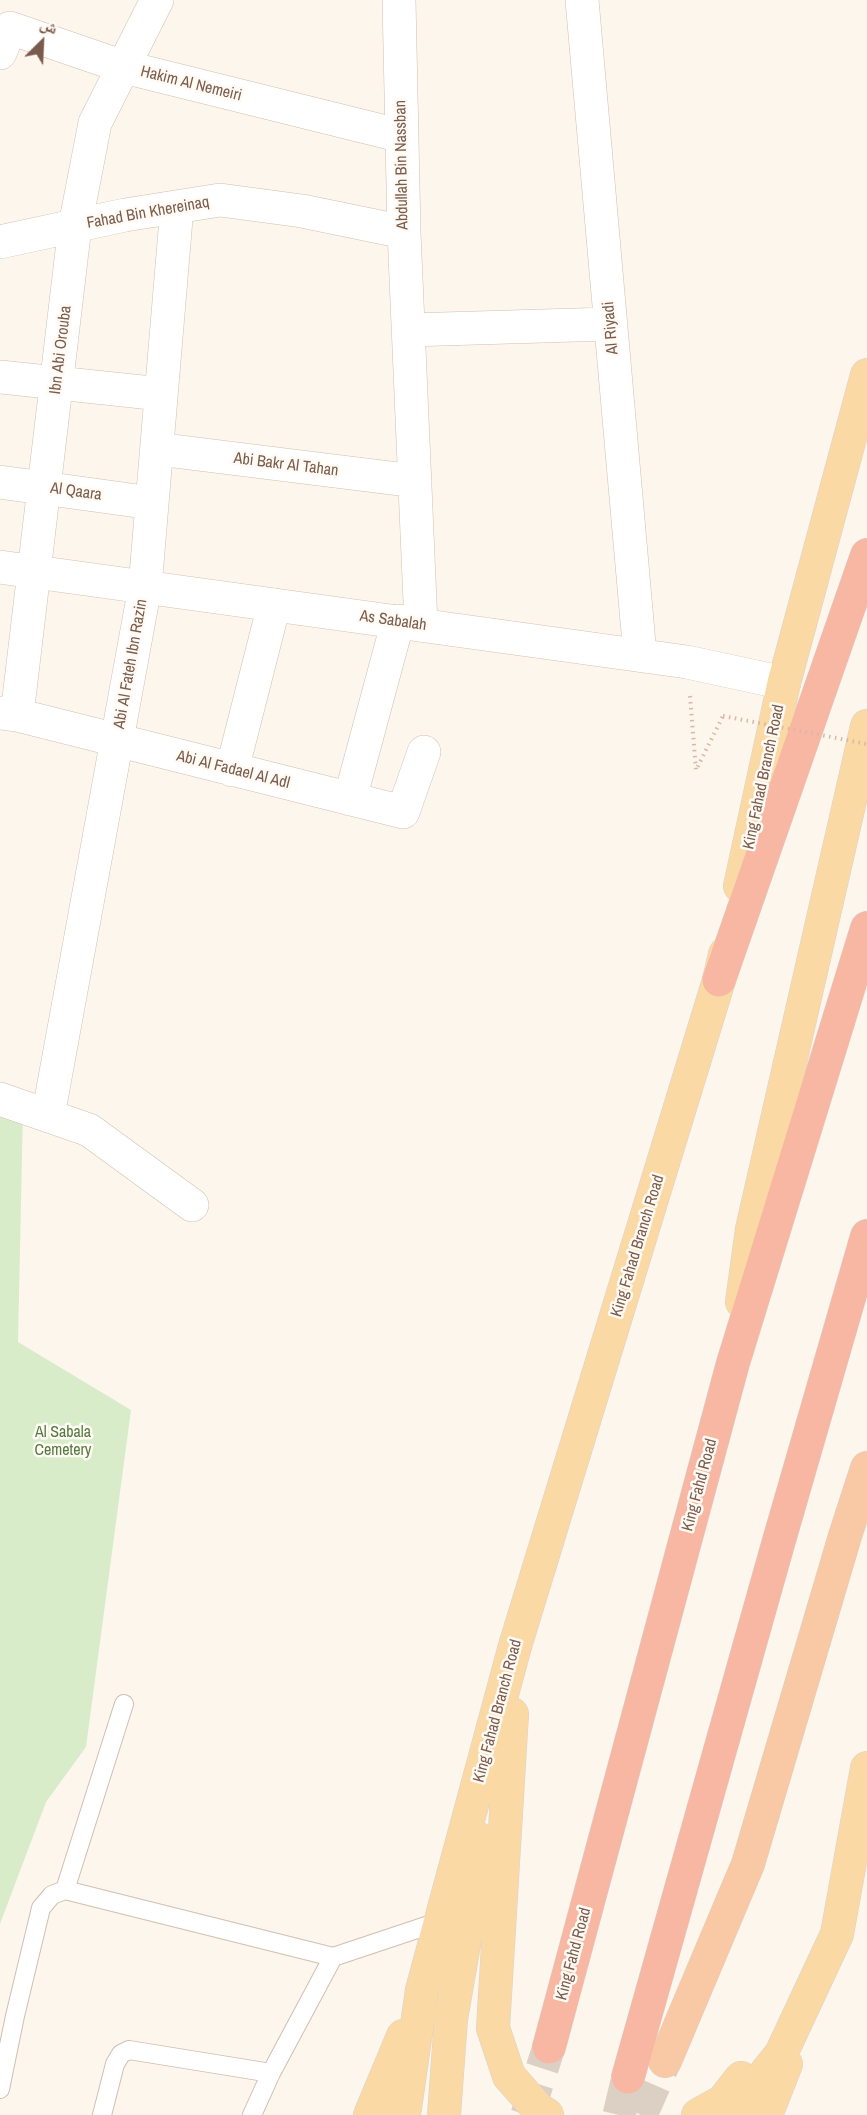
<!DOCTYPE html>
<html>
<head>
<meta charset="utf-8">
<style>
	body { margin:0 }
	#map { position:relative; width:867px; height:2115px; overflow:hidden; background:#fdf6ec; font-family:"Archivo Narrow","Noto Naskh Arabic",sans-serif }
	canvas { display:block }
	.north { position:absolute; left:12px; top:12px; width:60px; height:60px; -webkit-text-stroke:4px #fffaf3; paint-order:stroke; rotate:24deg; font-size:16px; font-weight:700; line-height:24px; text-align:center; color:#7a5c4d }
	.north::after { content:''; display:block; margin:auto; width:21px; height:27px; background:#7a5c4d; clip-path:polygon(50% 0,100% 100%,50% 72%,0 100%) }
</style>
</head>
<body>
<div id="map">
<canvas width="867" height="2115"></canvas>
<div class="north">ش</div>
</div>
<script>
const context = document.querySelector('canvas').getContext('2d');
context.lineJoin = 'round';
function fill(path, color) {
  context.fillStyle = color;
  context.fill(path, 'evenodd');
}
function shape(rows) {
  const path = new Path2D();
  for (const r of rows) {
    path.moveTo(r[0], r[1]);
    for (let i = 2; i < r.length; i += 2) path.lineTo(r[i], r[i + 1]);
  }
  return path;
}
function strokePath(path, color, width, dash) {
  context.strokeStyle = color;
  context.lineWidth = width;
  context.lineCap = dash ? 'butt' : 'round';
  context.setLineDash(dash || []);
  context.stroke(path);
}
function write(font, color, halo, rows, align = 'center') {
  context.font = font + ' "Archivo Narrow",sans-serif';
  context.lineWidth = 5;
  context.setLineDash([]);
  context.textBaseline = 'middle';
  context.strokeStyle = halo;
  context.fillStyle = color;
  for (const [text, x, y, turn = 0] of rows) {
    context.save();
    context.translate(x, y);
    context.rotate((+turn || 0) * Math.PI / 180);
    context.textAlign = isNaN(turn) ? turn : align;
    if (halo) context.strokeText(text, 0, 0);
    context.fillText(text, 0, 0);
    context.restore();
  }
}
fill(shape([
	[0,1098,23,1108,18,1342,131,1410,86,1747,46,1802,0,1924]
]), '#d8ecc9');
strokePath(shape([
	[641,2115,665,2061]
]), '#dcd0c4', 33, [33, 16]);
strokePath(shape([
	[527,2115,549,2047],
	[619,2115,628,2077]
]), '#dcd0c4', 33, [33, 16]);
const service = shape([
	[65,1890,124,1704],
	[333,1957,441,1921],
	[0,2089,15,2016,41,1908,52,1895,65,1890,333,1957,271,2073,252,2115],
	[102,2115,115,2064,121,2054,129,2050,271,2073]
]);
const minor = shape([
	[399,0,404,232,421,625],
	[582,0,640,655],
	[0,53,10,28,124,67,402,136],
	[0,242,125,215,220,200,302,211,404,232],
	[408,330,610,324],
	[0,377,161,394],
	[157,449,415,481],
	[0,482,152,503],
	[0,713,17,715,403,812,424,752],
	[17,715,75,226,95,123,157,0],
	[232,770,274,605],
	[350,799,398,621],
	[0,1099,89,1130,192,1205],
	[48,1116,145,587,177,207]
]);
const secondary = shape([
	[0,567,687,662,784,683]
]);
const primary = shape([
	[740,886,784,683,867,375],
	[742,1302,752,1229,867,726],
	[512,1714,493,2028,509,2076,538,2109,547,2115],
	[370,2115,403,2036],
	[404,2115,422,1990,515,1646,719,980,725,954],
	[444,2115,451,2019,482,1840],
	[698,2115,723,2101,741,2078],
	[732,2115,781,2054,837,1934,867,1768],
	[766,2115,786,2064]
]);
const trunk = shape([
	[665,2061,748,1864,845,1536,867,1468]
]);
const motorway = shape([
	[719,980,867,555],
	[549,2047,733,1363,867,928],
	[628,2077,778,1544,867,1236]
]);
strokePath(service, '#d1beb0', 20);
strokePath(minor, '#d1beb0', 34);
strokePath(secondary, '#d6c0b0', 34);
strokePath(primary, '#dad1cd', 34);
strokePath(trunk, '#dad1cd', 34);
strokePath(motorway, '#dad1cd', 34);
strokePath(shape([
	[690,696,696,770,723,716]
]), '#d9b8a5', 4, [1.5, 4.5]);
strokePath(service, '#fff', 18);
strokePath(minor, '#fff', 33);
strokePath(secondary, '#fff', 33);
strokePath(primary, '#fbd9a5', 33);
strokePath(trunk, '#f9c8a4', 33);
strokePath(motorway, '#f7b7a3', 33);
strokePath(shape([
	[723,716,867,744]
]), '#d9b8a5', 4, [1.5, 4.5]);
write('16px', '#7a5c4d', '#fffaf3', [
	["Hakim Al Nemeiri",191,84,14],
	["Abdullah Bin Nassban",402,165,-91],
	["Fahad Bin Khereinaq",148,213,-10],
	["Al Riyadi",611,328,-95],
	["Ibn Abi Orouba",61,350,-83],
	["Abi Bakr Al Tahan",286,465,7],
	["Al Qaara",76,492,8],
	["As Sabalah",393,621,8],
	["Abi Al Fateh Ibn Razin",131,664,-80],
	["Abi Al Fadael Al Adl",233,770,14],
	["King Fahad Branch Road",764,777,-78],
	["King Fahad Branch Road",638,1246,-73],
	["King Fahd Road",700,1485,-75],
	["King Fahad Branch Road",498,1711,-75],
	["King Fahd Road",574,1954,-75]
]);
write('16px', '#537a41', '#fffaf3', [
	["Al Sabala",63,1433],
	["Cemetery",63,1451]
]);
</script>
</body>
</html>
